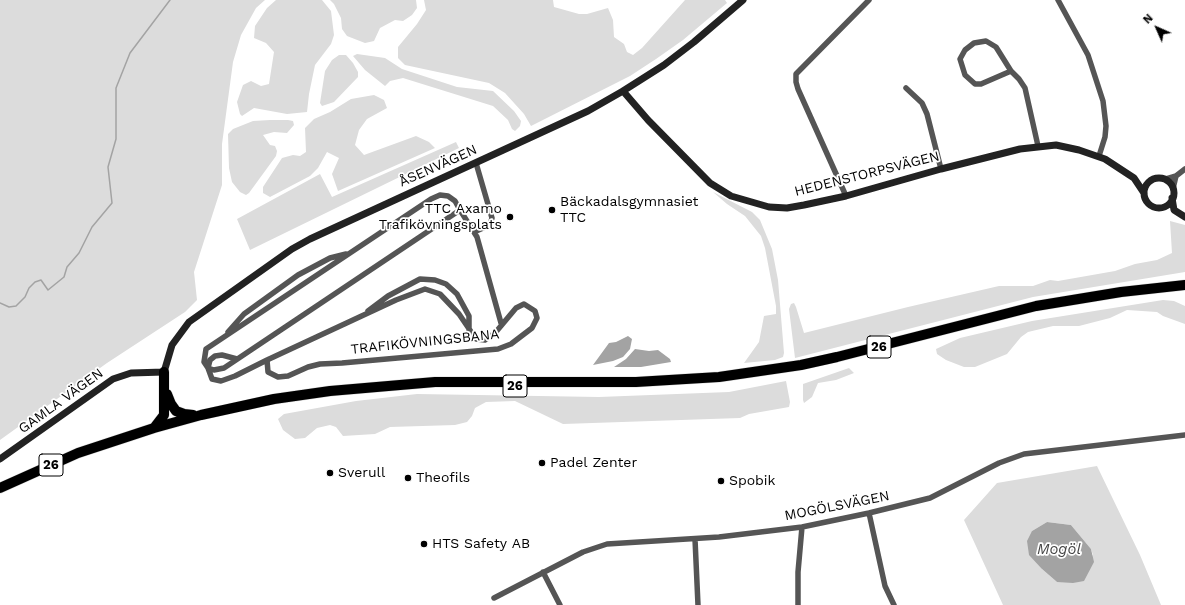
<!DOCTYPE html>
<html>
<head>
<meta charset="utf-8">
<style>
	body { margin:0 }
	#map { position:relative; width:1185px; height:605px; overflow:hidden; background:#fff; font-family:"Work Sans",sans-serif }
	canvas { display:block }
	.north { position:absolute; left:1137px; top:8px; width:40px; height:40px; -webkit-text-stroke:3px #fff; paint-order:stroke; rotate:315deg; font-size:11px; font-weight:700; line-height:16px; text-align:center; color:#000 }
	.north::after { content:''; display:block; margin:auto; width:14px; height:18px; background:#000; clip-path:polygon(50% 0,100% 100%,50% 72%,0 100%) }
</style>
</head>
<body>
<div id="map">
<canvas width="1185" height="605"></canvas>
<div class="north">N</div>
</div>
<script>
const context = document.querySelector('canvas').getContext('2d');
context.lineJoin = 'round';
function fill(path, color) {
  context.fillStyle = color;
  context.fill(path, 'evenodd');
}
function shape(rows) {
  const path = new Path2D();
  for (const r of rows) {
    if (r.length === 3) {
      path.moveTo(r[0] + r[2], r[1]);
      path.arc(r[0], r[1], r[2], 0, 2 * Math.PI);
      continue;
    }
    path.moveTo(r[0], r[1]);
    for (let i = 2; i < r.length; i += 2) path.lineTo(r[i], r[i + 1]);
  }
  return path;
}
function strokePath(path, color, width, dash) {
  context.strokeStyle = color;
  context.lineWidth = width;
  context.lineCap = dash ? 'butt' : 'round';
  context.setLineDash(dash || []);
  context.stroke(path);
}
function write(font, color, halo, rows, align = 'center') {
  context.font = font + ' "Work Sans",sans-serif';
  context.lineWidth = 3.5;
  context.setLineDash([]);
  context.textBaseline = 'middle';
  context.strokeStyle = halo;
  context.fillStyle = color;
  for (const [text, x, y, turn = 0] of rows) {
    context.save();
    context.translate(x, y);
    context.rotate((+turn || 0) * Math.PI / 180);
    context.textAlign = isNaN(turn) ? turn : align;
    if (halo) context.strokeText(text, 0, 0);
    context.fillText(text, 0, 0);
    context.restore();
  }
}
fill(shape([
	[0,0,265,0,256,8,241,35,233,62,222,144,222,185,194,272,197,300,185,312,107,363,0,440],
	[276,0,322,0,331,11,334,35,331,44,315,65,309,94,307,112,287,114,254,108,242,116,240,114,237,102,243,85,251,81,261,86,269,84,274,52,266,43,254,38,255,26,267,8],
	[330,0,416,0,417,8,412,15,403,21,395,20,380,28,374,41,365,43,347,36,342,29,341,18,334,4],
	[424,0,553,0,554,7,579,14,587,14,608,8,613,20,614,37,624,44,627,52,633,55,642,48,685,0,725,0,727,3,683,40,656,59,630,76,531,126,524,114,505,93,489,83,405,65,398,58,398,47,417,24,426,10],
	[357,54,385,58,402,69,457,87,493,91,514,111,521,121,520,126,515,131,512,129,508,120,493,106,403,78,390,81,385,86,365,70,353,56],
	[339,55,346,55,353,63,358,72,358,77,334,102,322,106,320,103,325,71,332,60],
	[374,95,384,100,387,108,367,119,359,130,355,145,364,155,416,136,429,142,435,148,338,191,332,174,339,158,327,152,318,168,310,176,270,197,263,193,263,187,282,158,293,155,300,156,306,152,305,128,314,119,330,112,351,99],
	[270,120,288,120,293,121,294,125,287,133,274,132,263,135,270,145,275,146,277,151,276,156,249,193,246,195,240,192,232,182,229,168,228,134,233,129,253,121],
	[456,142,459,148,250,250,237,219,320,174,332,197],
	[713,192,752,212,760,220,772,249,778,280,784,353,783,357,775,360,744,363,759,342,764,316,776,314,776,306,765,248,761,236,745,216,727,204],
	[1170,221,1185,225,1185,272,1033,297,795,358,789,309,791,304,794,303,796,307,804,333,908,307,999,286,1033,286,1050,280,1058,281,1115,271,1135,264,1157,260,1172,253],
	[1163,300,1174,301,1185,306,1185,324,1163,316,1157,312,1127,310,1110,318,1079,326,1053,326,1028,332,1021,337,1007,354,975,367,964,367,946,360,937,354,936,349,960,338,1032,321],
	[849,368,854,373,836,380,818,383,812,397,804,403,803,400,803,384],
	[786,381,790,402,789,407,749,414,740,418,563,424,515,401,486,402,475,408,472,416,467,422,455,425,390,427,375,434,343,436,336,427,330,425,317,428,305,438,295,439,283,430,278,419,284,414,356,401,417,394,599,397,729,392],
	[1097,466,1140,555,1161,605,1003,605,964,520,997,483],
	[1047,522,1071,525,1091,549,1093,555,1057,582,1042,569,1032,531]
]), '#dcdcdc');
fill(shape([
	[628,336,632,339,630,349,623,357,613,361,593,365,609,343,616,342],
	[635,349,649,351,658,350,670,359,671,362,641,367,614,367,626,359],
	[1047,522,1071,525,1091,549,1094,562,1084,581,1073,583,1057,582,1042,569,1029,555,1027,541,1032,531]
]), '#a3a3a3');
strokePath(shape([
	[0,303,9,307,16,306,25,297,29,288,35,282,41,280,48,290,64,277,67,267,79,253,92,227,112,203,108,167,116,139,116,88,130,53,170,0]
]), '#a3a3a3', 1.5);
const highway = shape([
	[167,394,171,404,176,411,184,414,193,415],
	[154,428,164,415,164,372],
	[0,488,78,453,154,428,201,415,274,399,330,391,435,382,636,382,719,377,801,365,837,357,1036,306,1121,292,1185,285]
]);
strokePath(highway, '#dbdbdb', 11);
strokePath(shape([
	[1058,0,1088,55,1103,101,1106,126,1105,137,1099,156],
	[1011,71,981,84,975,84,965,75,960,59,965,50,974,43,986,41,996,47,1011,71,1019,79,1025,88,1038,146],
	[906,88,922,103,927,114,941,169],
	[1166,179,1176,176],
	[1173,189,1176,176,1185,169],
	[440,195,448,196,455,201,460,210,224,368,214,370,208,368,204,362,206,349,431,199,440,195],
	[846,196,798,89,796,82,796,74,869,0],
	[460,210,477,237,501,323],
	[474,232,490,225,492,218,476,163],
	[368,311,388,296,420,279,435,280,446,284,457,294,469,316,469,330],
	[228,332,244,314,298,275,330,258,346,254],
	[237,359,222,355,215,356,210,360,208,368,212,379,221,381,235,376,267,360,396,300,425,289,440,294,459,314,476,339,485,340,495,333,516,308,524,304,535,311,537,318,532,328,511,344,498,349,342,363,320,364,308,367,288,376,278,377,268,372,267,360],
	[869,513,885,586,894,605],
	[695,539,698,605],
	[543,572,560,605],
	[494,598,583,552,607,544,719,537,802,527,869,513,930,498,999,463,1024,454,1185,435],
	[798,605,798,572,802,527]
]), '#555', 5.5);
strokePath(shape([
	[623,91,648,120,710,183,731,196,769,207,787,208,804,205,846,196,941,169,1020,149,1056,145,1079,150,1105,159,1134,178,1144,193],
	[1159,193,15],
	[1172,198,1174,210,1185,217],
	[0,459,113,379,131,373,164,372,172,345,189,322,292,249,310,239,588,111,623,91,664,65,694,42,743,0]
]), '#222', 7);
strokePath(highway, '#000', 10);
for (const [x, y, r, color] of [
	[552,210,4,"#000"],
	[510,217,4,"#000"],
	[542,463,4,"#000"],
	[330,473,4,"#000"],
	[408,478,4,"#000"],
	[721,481,4,"#000"],
	[424,544,4,"#000"]
]) {
  const dot = new Path2D();
  dot.arc(x, y, r, 0, 2 * Math.PI);
  context.fillStyle = color;
  context.fill(dot);
  strokePath(dot, '#fff', 1.5);
}
for (const [x, y, w] of [
	[879,347,24],
	[515,386,24],
	[51,465,24]
]) {
  const box = new Path2D();
  box.roundRect(x - w / 2, y - 11, w, 22, 3);
  context.fillStyle = '#fff';
  context.fill(box);
  strokePath(box, '#000', 1);
}
write('bold 13px', '#000', null, [
	["26",879,347],
	["26",515,386],
	["26",51,465]
]);
write('14px', '#000', '#fff', [
	["ÅSENVÄGEN",438,166,-24],
	["HEDENSTORPSVÄGEN",867,174,-14],
	["TRAFIKÖVNINGSBANA",425,342,-6],
	["GAMLA VÄGEN",61,401,-36],
	["MOGÖLSVÄGEN",837,506,-11]
]);
write('14px', '#000', '#fff', [
	["Bäckadalsgymnasiet",560,202],
	["TTC",560,218],
	["TTC Axamo",502,209,"right"],
	["Trafikövningsplats",502,225,"right"],
	["Padel Zenter",550,463],
	["Sverull",338,473],
	["Theofils",416,478],
	["Spobik",729,481],
	["HTS Safety AB",432,544]
], 'left');
write('italic 15px', '#444', '#fff', [
	["Mogöl",1059,550]
]);
</script>
</body>
</html>
